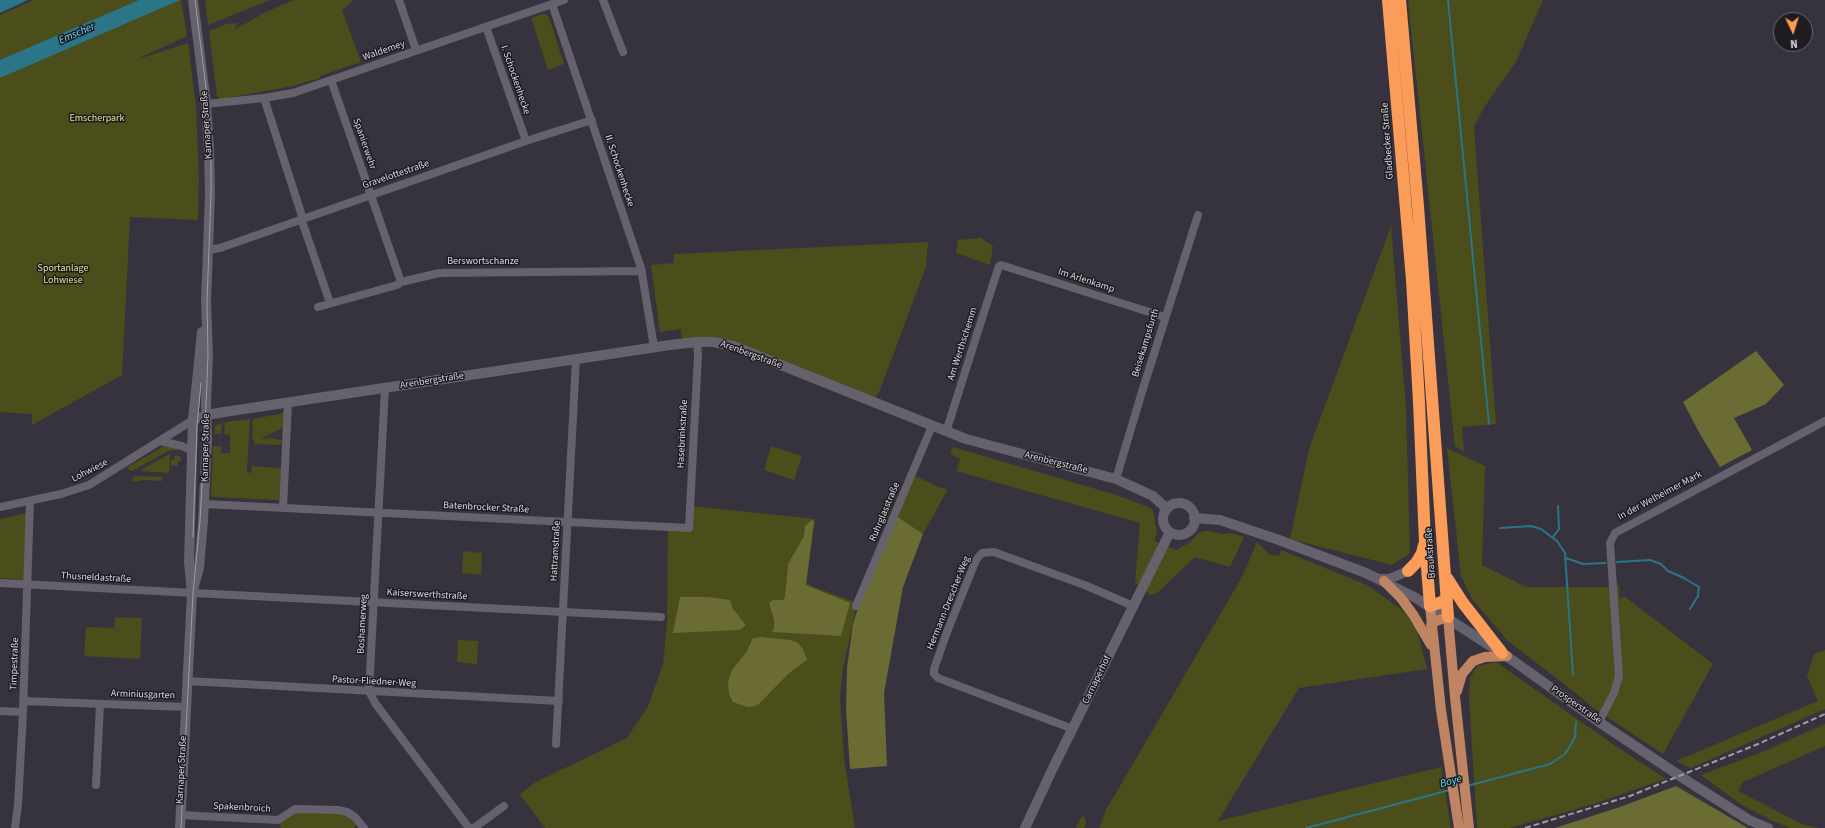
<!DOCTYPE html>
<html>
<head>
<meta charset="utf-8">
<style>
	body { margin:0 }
	#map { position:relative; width:1825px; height:828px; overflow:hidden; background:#37333e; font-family:"Source Sans 3",sans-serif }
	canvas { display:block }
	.north { position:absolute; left:1773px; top:12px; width:40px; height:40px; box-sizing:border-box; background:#1e1c21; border:1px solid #69676d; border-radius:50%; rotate:176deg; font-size:11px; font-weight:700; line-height:16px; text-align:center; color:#d9d7de }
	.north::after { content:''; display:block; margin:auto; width:14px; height:18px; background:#fa9f4f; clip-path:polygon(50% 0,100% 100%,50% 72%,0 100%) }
</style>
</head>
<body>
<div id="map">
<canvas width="1825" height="828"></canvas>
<div class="north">N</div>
</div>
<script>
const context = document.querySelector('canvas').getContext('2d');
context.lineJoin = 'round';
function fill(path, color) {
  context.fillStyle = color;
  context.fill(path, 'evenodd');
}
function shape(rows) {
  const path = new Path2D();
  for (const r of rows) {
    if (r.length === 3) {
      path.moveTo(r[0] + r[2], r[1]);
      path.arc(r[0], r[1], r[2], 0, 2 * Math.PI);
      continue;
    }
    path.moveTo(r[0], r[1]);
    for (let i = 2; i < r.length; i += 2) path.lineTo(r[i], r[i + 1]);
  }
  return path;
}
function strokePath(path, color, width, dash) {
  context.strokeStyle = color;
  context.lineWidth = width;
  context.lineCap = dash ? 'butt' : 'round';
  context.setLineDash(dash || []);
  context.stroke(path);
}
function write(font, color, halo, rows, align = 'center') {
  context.font = font + ' "Source Sans 3",sans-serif';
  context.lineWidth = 3;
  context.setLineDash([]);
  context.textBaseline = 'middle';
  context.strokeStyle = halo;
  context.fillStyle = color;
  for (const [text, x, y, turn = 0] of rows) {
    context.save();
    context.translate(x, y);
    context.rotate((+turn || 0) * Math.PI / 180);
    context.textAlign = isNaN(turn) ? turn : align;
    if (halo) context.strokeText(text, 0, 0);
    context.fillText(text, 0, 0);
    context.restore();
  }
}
fill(shape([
	[33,0,181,0,187,36,135,60,188,43,196,107,199,177,198,220,130,217,122,375,32,425,32,414,0,412,0,15],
	[205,0,270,0,208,25],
	[294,0,354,0,342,10,361,62,320,76,320,78,293,86,221,99,217,96,209,31,226,24,238,23,234,30,264,13],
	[1408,0,1543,0,1517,60,1483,109,1474,127,1496,424,1462,427,1464,451,1455,447],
	[543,14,546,14,549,17,564,64,548,70,531,18],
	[1391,226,1406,408,1410,553,1392,565,1290,539,1309,449],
	[981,238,993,246,990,265,956,253,958,240],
	[928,242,926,267,880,390,873,402,733,346,682,343,681,329,660,332,651,265,674,263,674,254],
	[284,413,284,427,261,439,272,438,283,441,280,445,254,444,254,440,252,440,253,419],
	[250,419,247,472,251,473,252,466,281,468,279,500,211,497,213,446,221,446,221,453,230,453,230,435,224,434,225,422],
	[222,423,221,434,214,434,215,426],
	[164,446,180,449,168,451,132,471,126,468],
	[771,446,802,456,794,480,764,470],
	[953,447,1113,494,1146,506,1153,510,1154,516,1157,533,1154,541,1176,550,1189,543,1199,533,1204,531,1209,531,1223,534,1231,533,1244,537,1230,567,1195,557,1156,594,1149,595,1144,588,1135,583,1140,523,956,471,960,459,950,454],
	[1447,448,1485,466,1482,565,1526,587,1612,587,1619,585,1620,599,1624,596,1713,664,1663,754,1596,710,1568,687,1508,641,1472,599,1461,576],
	[170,454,169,473,141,471,142,469],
	[174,456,181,456,181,461,178,461,178,466,171,465,171,460,174,460],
	[913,475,941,488,948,489,923,534,895,515],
	[135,476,162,477,162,481,145,480,132,482,133,477],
	[691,506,815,519,806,584,857,603,843,669,840,697,844,759,855,828,545,828,520,794,536,782,627,738,648,706,663,664,667,623,668,528,689,529],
	[27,513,25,580,0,578,0,519],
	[1257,542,1269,554,1279,556,1281,550,1367,585,1402,610,1416,627,1427,669,1299,688,1218,821,1441,767,1451,828,1099,828,1106,810,1242,577],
	[463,551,482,553,481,575,462,573],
	[115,617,142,618,140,659,84,656,86,627,114,628],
	[458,640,478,641,477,664,457,662],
	[1825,650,1825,709,1691,768,1676,761,1818,701,1807,676,1814,654],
	[1496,662,1620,749,1666,779,1593,804,1510,828,1477,828,1469,697,1470,678,1477,666],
	[1825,724,1825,746,1743,782,1738,791,1802,824,1819,828,1790,828,1773,821,1742,805,1701,775,1762,752],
	[338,810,360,823,353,828,281,828,278,820,288,812],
	[1082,816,1085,818,1086,824,1084,828,1076,828]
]), '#4b4d1a');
fill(shape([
	[1756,351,1784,385,1766,404,1734,418,1752,450,1720,467,1701,436,1683,402],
	[895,515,923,534,903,587,884,693,887,766,850,769,846,709,847,668,853,624,859,605],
	[812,520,814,521,806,585,850,603,841,636,772,632,774,628,774,620,769,603,773,600,783,600,785,597,788,564,804,536,805,526],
	[680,597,708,597,730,600,733,609,746,625,740,630,673,633],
	[761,637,790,640,798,643,803,649,807,660,788,674,758,705,749,707,741,705,733,702,729,694,728,681,732,670,747,651,753,638],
	[1676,786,1748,828,1555,828,1620,807]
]), '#6a6c34');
fill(shape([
	[0,0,28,0,0,13],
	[139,0,180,0,0,78,0,60]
]), '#2a7688');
strokePath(shape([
	[1448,0,1489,424],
	[1500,528,1531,526,1541,529,1557,541,1565,553,1573,675],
	[1553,537,1559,529,1558,506],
	[1566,558,1583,564,1605,563],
	[1617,562,1650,560,1661,564,1668,571,1684,578,1699,587,1698,596,1690,609],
	[1467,786,1550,764,1565,754,1569,748,1575,737,1576,722],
	[1306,828,1450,790]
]), '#2a7688', 2);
strokePath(shape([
	[399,0,416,50],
	[603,0,623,52],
	[552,4,641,268,654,347],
	[486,27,526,141],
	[331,80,401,282],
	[264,98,301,213,303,224,330,303],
	[206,104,264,98,293,93,564,0],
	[208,250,220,248,526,141,592,120],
	[318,307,397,285,401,282,439,273,642,271],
	[385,388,369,691,375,703,469,828],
	[946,432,985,309,999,266,1001,265,1165,317],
	[160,441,182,446,192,451],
	[1116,479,1141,395,1198,215],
	[204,504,689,528,698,355,697,342],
	[0,507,61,494,89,485,193,420],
	[283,508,288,403],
	[0,583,661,617],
	[856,606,932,426],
	[187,681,559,701],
	[23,701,186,707],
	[0,711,23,712],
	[1599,722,1614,693,1619,676,1610,543,1615,533,1825,421],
	[1073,729,938,678,934,674,934,669,947,632,976,560,982,553,994,552,1087,586,1133,606],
	[556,744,576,359],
	[96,785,100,704],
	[180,815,278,820,295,809,338,810,347,812,355,817,364,828],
	[15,828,18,805,23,712,30,501],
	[474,828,504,806]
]), '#65616d', 8);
strokePath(shape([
	[193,420,207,415,224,412,670,345,697,342,714,342,733,346,751,353,966,439,1116,479,1153,496,1167,509],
	[1179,519,16],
	[1194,518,1220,520,1279,540,1366,573,1416,598,1515,662,1599,722,1689,782,1749,820,1768,828],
	[1379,579,1389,579,1408,571],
	[192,593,199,568,203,521,207,439,206,402,208,355,206,302,210,194,209,150,206,104,193,0],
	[180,828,192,593,189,562,193,420,202,332],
	[1025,828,1052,770,1170,532]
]), '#65616d', 10);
strokePath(shape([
	[1384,581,1401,598,1414,616,1431,645],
	[1430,606,1441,710,1459,828],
	[1431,625,1436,621,1448,617,1455,697,1469,828],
	[1457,691,1462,674,1473,661,1485,657,1507,656]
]), '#bf8461', 10);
strokePath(shape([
	[1388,0,1412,280,1419,402,1425,542,1430,606,1442,602,1447,597],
	[1400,0,1418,206,1448,617],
	[1408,571,1416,563,1422,553,1424,545],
	[1447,578,1463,603,1502,653]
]), '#fb9c59', 12);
strokePath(shape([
	[193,537,197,426,201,383],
	[181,828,193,593,200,521,205,429,208,355,207,301,211,193,211,150,208,104,195,0]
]), '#9e9ca4', 1);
strokePath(shape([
	[1525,828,1630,796,1758,744,1825,714]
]), '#9e9ca4', 2, [6, 3]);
write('10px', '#d9d7de', '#1e1c21', [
	["Waldemey",384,51,-19],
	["I. Schockenhecke",515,80,71],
	["Karnaper Straße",207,125,-94],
	["Gladbecker Straße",1388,141,-94],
	["Spanierwehr",364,144,71],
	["II. Schockenhecke",619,171,72],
	["Gravelottestraße",396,175,-19],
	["Berswortschanze",483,262],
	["Im Arlenkamp",1086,281,18],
	["Beisekampsfurth",1146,343,-73],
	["Am Werthschemm",963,344,-72],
	["Arenbergstraße",751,355,20],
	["Arenbergstraße",432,381,-9],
	["Hasebrinkstraße",683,434,-87],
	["Karnaper Straße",206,448,-89],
	["Arenbergstraße",1056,463,14],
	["Lohwiese",90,471,-27],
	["In der Welheimer Mark",1660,496,-28],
	["Batenbrocker Straße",486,508,3],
	["Ruhrglasstraße",885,512,-67],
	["Hattramstraße",556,551,-87],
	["Braukstraße",1431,553,-94],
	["Thusneldastraße",96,578,3],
	["Kaiserswerthstraße",427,595,3],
	["Hermann-Drescher-Weg",949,603,-68],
	["Boshamerweg",363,624,-87],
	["Timpestraße",15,664,-88],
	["Carnaperhof",1097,680,-64],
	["Pastor-Fliedner-Weg",374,682,3],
	["Arminiusgarten",143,695,2],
	["Prosperstraße",1576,705,35],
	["Karnaper Straße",182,770,-87],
	["Spakenbroich",242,808,3]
]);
write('10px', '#dfe38e', '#1e1c21', [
	["Emscherpark",97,119],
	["Sportanlage",63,269],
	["Lohwiese",63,281]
]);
write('italic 11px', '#6ad8f4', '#1e1c21', [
	["Emscher",77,34,-24],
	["Boye",1451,782,-15]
]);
</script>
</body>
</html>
